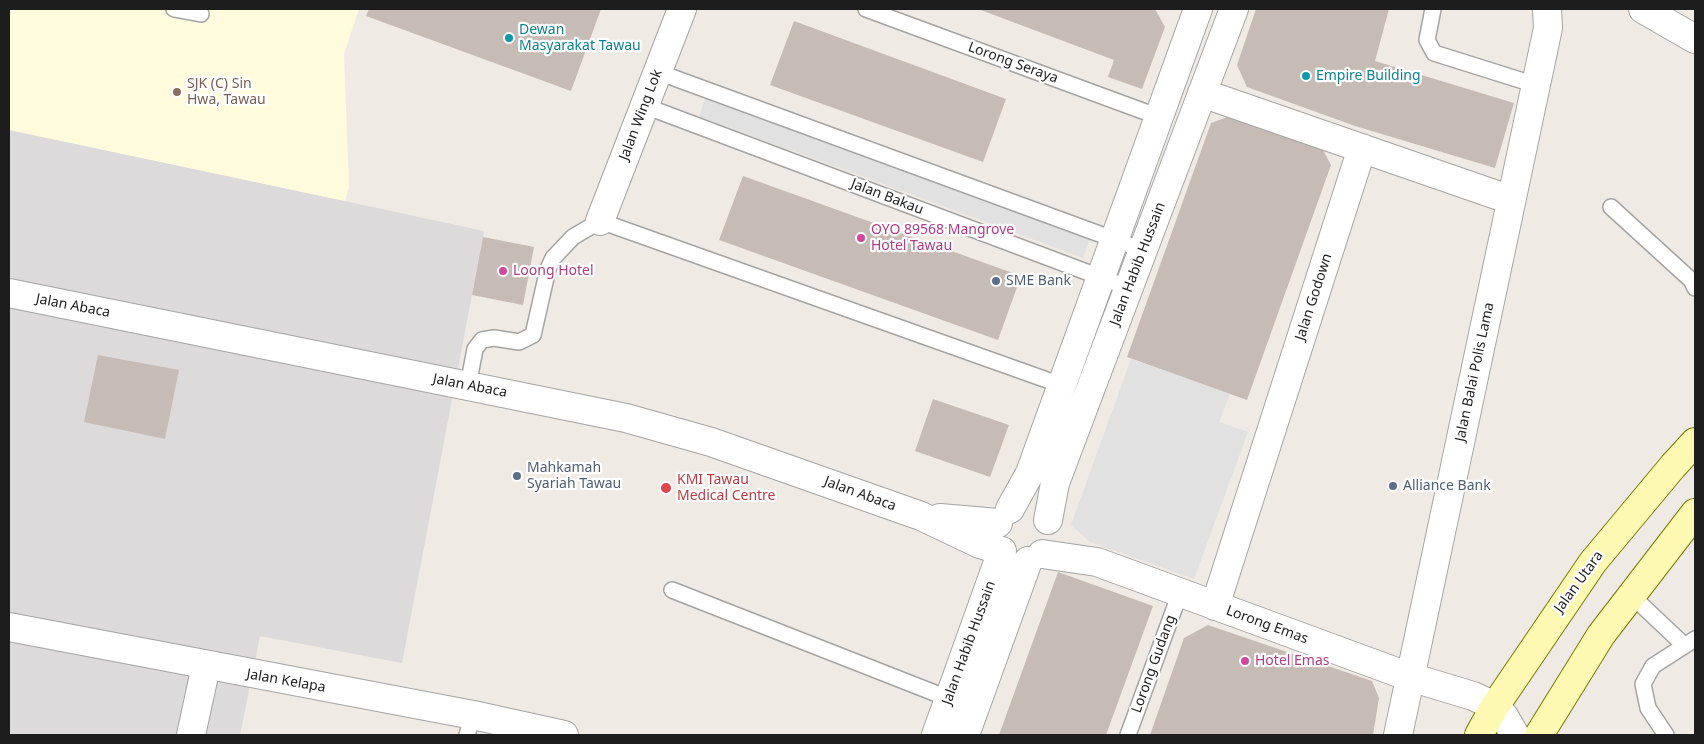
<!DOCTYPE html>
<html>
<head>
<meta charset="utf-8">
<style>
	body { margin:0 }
	#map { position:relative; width:1704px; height:744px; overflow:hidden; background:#efeae3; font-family:"Noto Sans",sans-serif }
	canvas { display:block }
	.frame { position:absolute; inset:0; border:10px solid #1d1d1d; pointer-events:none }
</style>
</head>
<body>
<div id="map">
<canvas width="1704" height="744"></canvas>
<div class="frame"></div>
</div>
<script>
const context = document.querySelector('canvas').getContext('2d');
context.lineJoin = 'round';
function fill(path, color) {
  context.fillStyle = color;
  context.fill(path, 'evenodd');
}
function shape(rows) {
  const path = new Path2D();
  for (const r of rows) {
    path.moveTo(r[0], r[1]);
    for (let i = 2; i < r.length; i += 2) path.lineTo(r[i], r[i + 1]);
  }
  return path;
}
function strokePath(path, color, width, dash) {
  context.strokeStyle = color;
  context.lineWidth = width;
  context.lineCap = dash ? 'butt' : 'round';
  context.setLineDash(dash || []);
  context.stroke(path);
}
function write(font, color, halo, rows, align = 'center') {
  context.font = font + ' "Noto Sans",sans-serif';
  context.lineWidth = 4.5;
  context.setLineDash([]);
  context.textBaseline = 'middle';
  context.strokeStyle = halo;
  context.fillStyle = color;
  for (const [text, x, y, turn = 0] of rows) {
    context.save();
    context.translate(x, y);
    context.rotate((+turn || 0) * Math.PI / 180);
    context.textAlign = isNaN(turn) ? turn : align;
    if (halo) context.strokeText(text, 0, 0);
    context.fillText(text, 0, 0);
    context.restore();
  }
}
fill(shape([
	[9,129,484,231,402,663,260,636,240,735,9,735]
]), '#dcdada');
fill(shape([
	[9,9,359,9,344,54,349,187,345,201,9,130]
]), '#fffbdc');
fill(shape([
	[705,99,1090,240,1083,258,699,116],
	[1131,359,1230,394,1219,422,1248,432,1194,579,1090,542,1071,525]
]), '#e1e1e1');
fill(shape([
	[369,9,601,9,571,91,366,16],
	[978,9,1155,9,1165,27,1142,89,1108,77,1114,60],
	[1256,9,1389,9,1375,61,1514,103,1495,168,1355,126,1247,87,1237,65],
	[794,21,1006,99,983,162,770,85],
	[1233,115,1323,150,1331,165,1247,400,1127,357,1211,123],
	[743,176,1021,276,998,340,719,240],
	[483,237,534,247,523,305,472,295],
	[98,355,179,370,165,439,84,422],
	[933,399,1009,425,990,477,915,451],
	[1058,572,1153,606,1106,735,999,735],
	[1208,625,1372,681,1379,698,1373,735,1150,735,1184,638]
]), '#c7bbb6');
const service = shape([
	[174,9,201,14],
	[866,9,1159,117],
	[1433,9,1427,40,1434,53,1536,85],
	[658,72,1143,250],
	[645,106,1129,288],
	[1611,207,1691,280,1695,288],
	[468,386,475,349,482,340,494,338,519,342,533,335,548,269,553,258,573,237,600,221,1061,385],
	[672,590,950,699],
	[1631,595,1684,645],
	[467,735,473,715],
	[1128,735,1180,593],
	[1666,735,1648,708,1643,684,1653,666,1695,639]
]);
const minor = shape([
	[1643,9,1695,39],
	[1202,93,1511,200],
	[600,221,682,9],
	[9,293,626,418,711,442,921,516,980,544,1002,551,936,735],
	[1010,509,1030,473,1198,9],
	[940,518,998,523],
	[1048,520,1055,483,1234,9],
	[1042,554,1097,562,1410,677,1473,696,1495,706,1504,716,1515,735],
	[1215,606,1362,148],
	[9,627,473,715,564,735],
	[191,735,206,666],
	[965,735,1028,561],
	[1398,735,1548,28,1547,9]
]);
const secondary = shape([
	[1479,735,1495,706,1593,562,1673,466,1695,442],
	[1539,735,1601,635,1695,513]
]);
strokePath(service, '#a4a4a4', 18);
strokePath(minor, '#a4a4a4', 30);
strokePath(secondary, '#787900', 30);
strokePath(service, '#fff', 15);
strokePath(minor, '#fff', 28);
strokePath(secondary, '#fdf9b3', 28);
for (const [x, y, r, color] of [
	[509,38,5,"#0f9aa8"],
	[1306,76,5,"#0f9aa8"],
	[177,92,5,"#8d6e63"],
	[861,238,5,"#d1479c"],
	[503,271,5,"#d1479c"],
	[996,281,5,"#5c6f8a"],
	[517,476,5,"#5c6f8a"],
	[1393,486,5,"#5c6f8a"],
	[666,488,6,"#e0444e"],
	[1245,661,5,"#d1479c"]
]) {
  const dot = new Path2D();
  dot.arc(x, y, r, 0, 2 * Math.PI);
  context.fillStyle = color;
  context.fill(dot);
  strokePath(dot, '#fff', 2);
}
write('14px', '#0d838f', '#fff', [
	["Dewan",519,30],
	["Masyarakat Tawau",519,46],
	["Empire Building",1316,76]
], 'left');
write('14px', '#1d1d1d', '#fff', [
	["Lorong Seraya",1013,63,20],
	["Jalan Wing Lok",641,115,-69],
	["Jalan Bakau",887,197,21],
	["Jalan Habib Hussain",1138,264,-69],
	["Jalan Godown",1314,297,-72],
	["Jalan Abaca",73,306,11],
	["Jalan Balai Polis Lama",1475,372,-78],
	["Jalan Abaca",470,386,11],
	["Jalan Abaca",860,494,20],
	["Jalan Utara",1579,582,-54],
	["Lorong Emas",1267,625,20],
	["Jalan Habib Hussain",969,643,-70],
	["Lorong Gudang",1154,664,-70],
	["Jalan Kelapa",286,681,10]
]);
write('14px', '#785e54', '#fff', [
	["SJK (C) Sin",187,84],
	["Hwa, Tawau",187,100]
], 'left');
write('14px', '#b23c85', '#fff', [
	["OYO 89568 Mangrove",871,230],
	["Hotel Tawau",871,246],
	["Loong Hotel",513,271],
	["Hotel Emas",1255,661]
], 'left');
write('14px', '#4e5e75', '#fff', [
	["SME Bank",1006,281],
	["Mahkamah",527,468],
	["Syariah Tawau",527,484],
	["Alliance Bank",1403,486]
], 'left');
write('14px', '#be3a42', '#fff', [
	["KMI Tawau",677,480],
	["Medical Centre",677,496]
], 'left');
</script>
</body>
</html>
